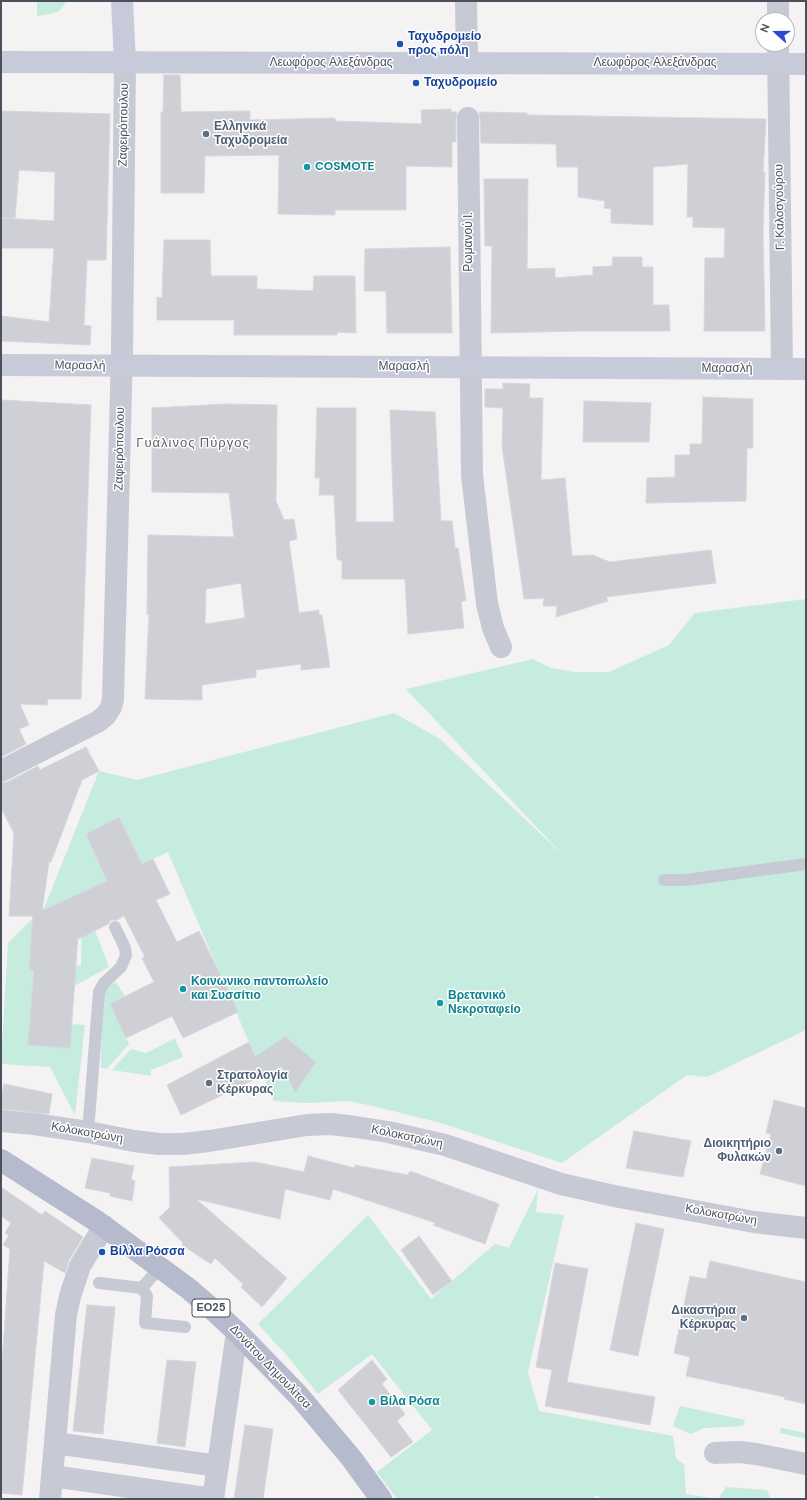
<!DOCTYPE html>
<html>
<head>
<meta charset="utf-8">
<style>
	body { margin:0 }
	#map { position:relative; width:807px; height:1500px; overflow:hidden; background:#f4f2f2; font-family:"DM Sans",sans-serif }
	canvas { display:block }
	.frame { position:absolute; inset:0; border:2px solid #4b505d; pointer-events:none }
	.north { position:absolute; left:755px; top:12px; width:40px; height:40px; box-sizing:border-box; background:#fff; border:1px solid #b7b9be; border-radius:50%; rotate:291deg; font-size:11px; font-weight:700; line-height:16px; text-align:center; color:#4b505d }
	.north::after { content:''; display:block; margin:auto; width:14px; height:18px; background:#2d48d2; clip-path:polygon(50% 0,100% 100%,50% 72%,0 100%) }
</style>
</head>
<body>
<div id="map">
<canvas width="807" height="1500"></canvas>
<div class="frame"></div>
<div class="north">N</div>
</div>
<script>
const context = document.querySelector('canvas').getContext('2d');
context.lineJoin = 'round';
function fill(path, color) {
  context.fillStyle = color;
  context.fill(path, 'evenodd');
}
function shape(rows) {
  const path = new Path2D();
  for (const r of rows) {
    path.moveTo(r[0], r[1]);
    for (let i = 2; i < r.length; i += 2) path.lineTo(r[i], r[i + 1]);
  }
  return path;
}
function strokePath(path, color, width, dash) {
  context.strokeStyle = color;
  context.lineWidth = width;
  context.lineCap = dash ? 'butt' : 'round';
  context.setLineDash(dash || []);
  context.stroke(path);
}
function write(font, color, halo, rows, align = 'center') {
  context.font = font + ' "DM Sans",sans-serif';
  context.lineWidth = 3;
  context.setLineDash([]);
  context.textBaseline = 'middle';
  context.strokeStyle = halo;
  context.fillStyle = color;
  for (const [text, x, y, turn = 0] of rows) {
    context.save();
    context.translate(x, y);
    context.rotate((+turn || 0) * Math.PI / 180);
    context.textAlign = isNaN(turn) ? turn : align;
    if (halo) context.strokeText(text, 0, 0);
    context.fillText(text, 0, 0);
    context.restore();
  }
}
fill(shape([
	[37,1,67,1,59,11,51,14,37,16],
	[806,599,806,1030,707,1077,687,1075,562,1163,441,1123,373,1106,349,1101,306,1103,274,1101,168,852,142,864,119,817,86,834,107,881,73,897,90,933,95,931,109,967,74,986,76,965,81,966,82,924,32,943,29,970,34,970,28,1045,69,1048,71,1024,85,1025,75,1115,50,1067,1,1064,8,943,45,906,99,771,137,780,394,713,440,739,564,856,406,689,533,659,551,668,574,672,609,672,669,645,695,613],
	[116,982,125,996,110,1004,129,1044,107,1069,101,1068,102,998,109,985],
	[175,1038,183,1057,151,1070,151,1076,112,1070,131,1049,146,1053],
	[538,1189,536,1212,564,1215,528,1372,539,1411,673,1436,676,1459,684,1464,686,1494,717,1499,602,1499,596,1495,593,1499,397,1499,377,1472,432,1430,372,1354,318,1394,289,1358,258,1324,368,1215,431,1299,495,1244,509,1248],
	[680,1406,745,1420,743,1426,704,1428,691,1434,673,1426],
	[781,1428,806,1433,806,1439,780,1433],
	[726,1487,767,1490,771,1499,718,1499]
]), '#c6ebdf');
const building = shape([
	[164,75,180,75,181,112,250,111,250,120,335,118,335,121,422,124,421,110,451,109,451,112,457,112,456,118,456,142,452,142,452,167,406,166,406,210,335,210,335,215,278,214,279,155,205,156,204,193,161,193,161,112,163,112,164,75],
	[1,111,110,114,106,260,87,260,84,325,91,326,90,345,1,341,1,316,49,322,54,248,1,248,1,218,54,221,55,172,19,170,15,218,1,217,1,111],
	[479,112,527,113,527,115,766,119,763,172,765,172,763,230,765,331,704,331,705,258,724,258,725,228,693,227,693,217,687,217,688,164,653,167,653,225,611,223,611,209,604,208,605,201,578,197,578,167,557,167,556,144,481,143,480,118,479,112],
	[484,179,528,179,527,269,555,268,555,278,593,275,593,267,612,266,613,257,642,257,642,267,653,267,653,305,669,305,670,331,580,331,491,333,492,246,485,246,484,179],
	[164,240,210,240,211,276,257,276,257,289,313,291,314,276,355,276,356,333,337,332,337,335,234,335,234,320,157,320,157,297,162,298,164,240],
	[450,247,452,333,387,333,386,291,364,291,365,249,450,247],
	[503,383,530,384,529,398,543,398,541,480,565,478,572,556,593,555,610,562,711,550,716,583,606,597,608,601,556,617,557,606,543,606,544,598,524,599,502,446,503,408,485,407,485,389,503,389,503,383],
	[703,397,753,399,753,448,747,448,746,501,646,503,647,478,675,477,675,455,690,455,690,444,702,444,703,397],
	[1,400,91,405,81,699,48,699,47,705,20,704,29,725,19,729,26,744,1,757,1,400],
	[584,401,651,403,649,442,583,442,584,401],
	[225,404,277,405,276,501,284,520,294,519,297,539,289,541,299,613,319,610,319,615,322,615,330,667,301,670,301,664,256,670,256,677,202,685,202,700,145,699,149,614,147,614,148,535,234,537,229,493,152,492,152,408,225,404],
	[241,583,245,618,205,624,206,589,241,583],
	[317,408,356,408,356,522,394,522,390,410,435,412,441,521,452,521,455,548,458,548,466,600,461,602,464,628,408,634,405,579,342,579,342,561,337,559,334,495,319,495,320,478,315,478,317,408],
	[86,747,99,771,82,780,51,862,49,862,42,911,107,881,86,834,119,817,142,864,153,859,170,894,156,900,177,942,199,931,238,1012,183,1038,172,1016,126,1038,110,1004,154,982,142,958,145,957,124,916,117,920,111,920,108,924,79,939,78,936,70,1048,28,1045,34,970,29,971,33,916,9,916,14,833,1,808,1,783,7,782,38,766,40,770,86,747],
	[285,1037,316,1062,295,1092,282,1066,181,1115,167,1085,249,1042,255,1057,285,1037],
	[4,1084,52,1094,49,1114,1,1109,1,1098,4,1084],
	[774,1100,806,1108,806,1186,760,1174,771,1134,766,1133,774,1100],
	[634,1131,691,1141,683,1177,626,1168,634,1131],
	[308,1156,355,1168,355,1165,408,1175,410,1171,499,1204,485,1244,433,1225,436,1223,333,1189,330,1200,285,1189,280,1219,196,1199,287,1278,262,1307,241,1287,243,1284,215,1258,211,1264,182,1245,183,1243,159,1218,170,1207,169,1167,255,1162,304,1172,308,1156],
	[92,1158,134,1166,131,1179,135,1181,132,1201,110,1196,110,1193,85,1188,92,1158],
	[1,1187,42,1215,45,1211,83,1237,69,1260,65,1273,44,1261,22,1495,1,1493,1,1377,10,1249,3,1245,9,1235,5,1233,11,1223,1,1216,1,1187],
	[636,1223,664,1229,638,1356,610,1350,636,1223],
	[419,1236,452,1281,433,1295,401,1250,419,1236],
	[710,1261,806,1282,806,1404,784,1399,785,1397,686,1376,690,1357,674,1353,690,1276,706,1279,710,1261],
	[555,1263,588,1269,567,1382,655,1397,650,1425,545,1406,552,1370,536,1367,555,1263],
	[87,1305,115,1307,103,1434,73,1431,87,1305],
	[167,1360,196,1362,185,1447,157,1443,167,1360],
	[372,1360,387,1379,382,1384,405,1414,397,1421,413,1442,391,1457,338,1390,372,1360],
	[245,1425,273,1429,263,1499,234,1499,245,1425]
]);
fill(building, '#cfd0d5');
strokePath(building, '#d6d6dc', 1);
strokePath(shape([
	[664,880,686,880,806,864],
	[88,1132,99,992,104,983,121,967,126,955,125,948,115,927],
	[99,1283,142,1288,160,1267],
	[142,1288,147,1296,145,1323,185,1327]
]), '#c7cad4', 12);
strokePath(shape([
	[466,1,467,63],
	[778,1,778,20],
	[778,44,782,369],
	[468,118,472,475,487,604,493,628,501,647],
	[1,771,99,721,106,715,111,707,113,699,122,352,125,62],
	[1,1121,34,1124,88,1132,134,1141,159,1144,183,1144,209,1141,307,1125,331,1124,356,1127,388,1132,445,1145,561,1184,614,1196,754,1222,806,1228],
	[55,1443,218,1466],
	[715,1453,740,1452,756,1454,806,1464],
	[52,1476,213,1499],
	[50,1499,66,1315,70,1296,80,1266,104,1226],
	[213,1499,237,1332]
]), '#c7cad4', 22);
strokePath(shape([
	[122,1,125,62],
	[1,62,806,64],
	[1,365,806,369]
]), '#c7cad8', 22);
strokePath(shape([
	[1,1160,98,1222,189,1289,211,1308,237,1332,299,1396,352,1459,381,1499]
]), '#b5bacd', 22);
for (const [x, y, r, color] of [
	[400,44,4,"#1a4fb4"],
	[416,83,4,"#1a4fb4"],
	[206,134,4,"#5c6f8a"],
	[307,167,4,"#0f9aa8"],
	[183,989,4,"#0f9aa8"],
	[440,1003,4,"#0f9aa8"],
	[209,1083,4,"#5c6f8a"],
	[779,1151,4,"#5c6f8a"],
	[102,1252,4,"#1a4fb4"],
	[744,1318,4,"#5c6f8a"],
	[372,1402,4,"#0f9aa8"]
]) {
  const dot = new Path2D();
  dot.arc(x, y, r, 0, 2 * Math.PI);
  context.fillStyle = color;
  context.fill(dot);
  strokePath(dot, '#fff', 1.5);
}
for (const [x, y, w] of [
	[211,1308,38]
]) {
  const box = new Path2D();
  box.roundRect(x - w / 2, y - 9, w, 18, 3);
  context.fillStyle = '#fff';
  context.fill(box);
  strokePath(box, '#4b505d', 1);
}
write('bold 11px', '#4b505d', null, [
	["ΕΟ25",211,1308]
]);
write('bold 12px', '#164399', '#fff', [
	["Ταχυδρομείο",408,37],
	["προς πόλη",408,51],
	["Ταχυδρομείο",424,83],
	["Βίλλα Ρόσσα",110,1252]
], 'left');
write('12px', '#4b505d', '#fff', [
	["Λεωφόρος Αλεξάνδρας",331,63],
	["Λεωφόρος Αλεξάνδρας",655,63],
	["Ζαφειρόπουλου",124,125,-89],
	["Γ. Καλοσγούρου",780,207,-91],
	["Ρωμανού Ι.",469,242,-90],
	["Μαρασλή",80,366,1],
	["Μαρασλή",404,367],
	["Μαρασλή",727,369],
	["Ζαφειρόπουλου",120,449,-89],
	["Κολοκοτρώνη",87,1133,10],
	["Κολοκοτρώνη",407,1137,12],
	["Κολοκοτρώνη",721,1215,10],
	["Δονάτου Δημουλίτσα",270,1367,46]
]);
write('bold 12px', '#4e5e75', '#fff', [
	["Ελληνικά",214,127],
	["Ταχυδρομεία",214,141],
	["Στρατολογία",217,1076],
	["Κέρκυρας",217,1090],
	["Διοικητήριο",771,1144,"right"],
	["Φυλακών",771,1158,"right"],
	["Δικαστήρια",736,1311,"right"],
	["Κέρκυρας",736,1325,"right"]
], 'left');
write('bold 12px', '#0d838f', '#fff', [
	["COSMOTE",315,167],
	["Κοινωνικο παντοπωλείο",191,982],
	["και Συσσίτιο",191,996],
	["Βρετανικό",448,996],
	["Νεκροταφείο",448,1010],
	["Βίλα Ρόσα",380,1402]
], 'left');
context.letterSpacing = '1px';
write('13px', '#5f6066', '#fff', [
	["Γυάλινος Πύργος",193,444]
]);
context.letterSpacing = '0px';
</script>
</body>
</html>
